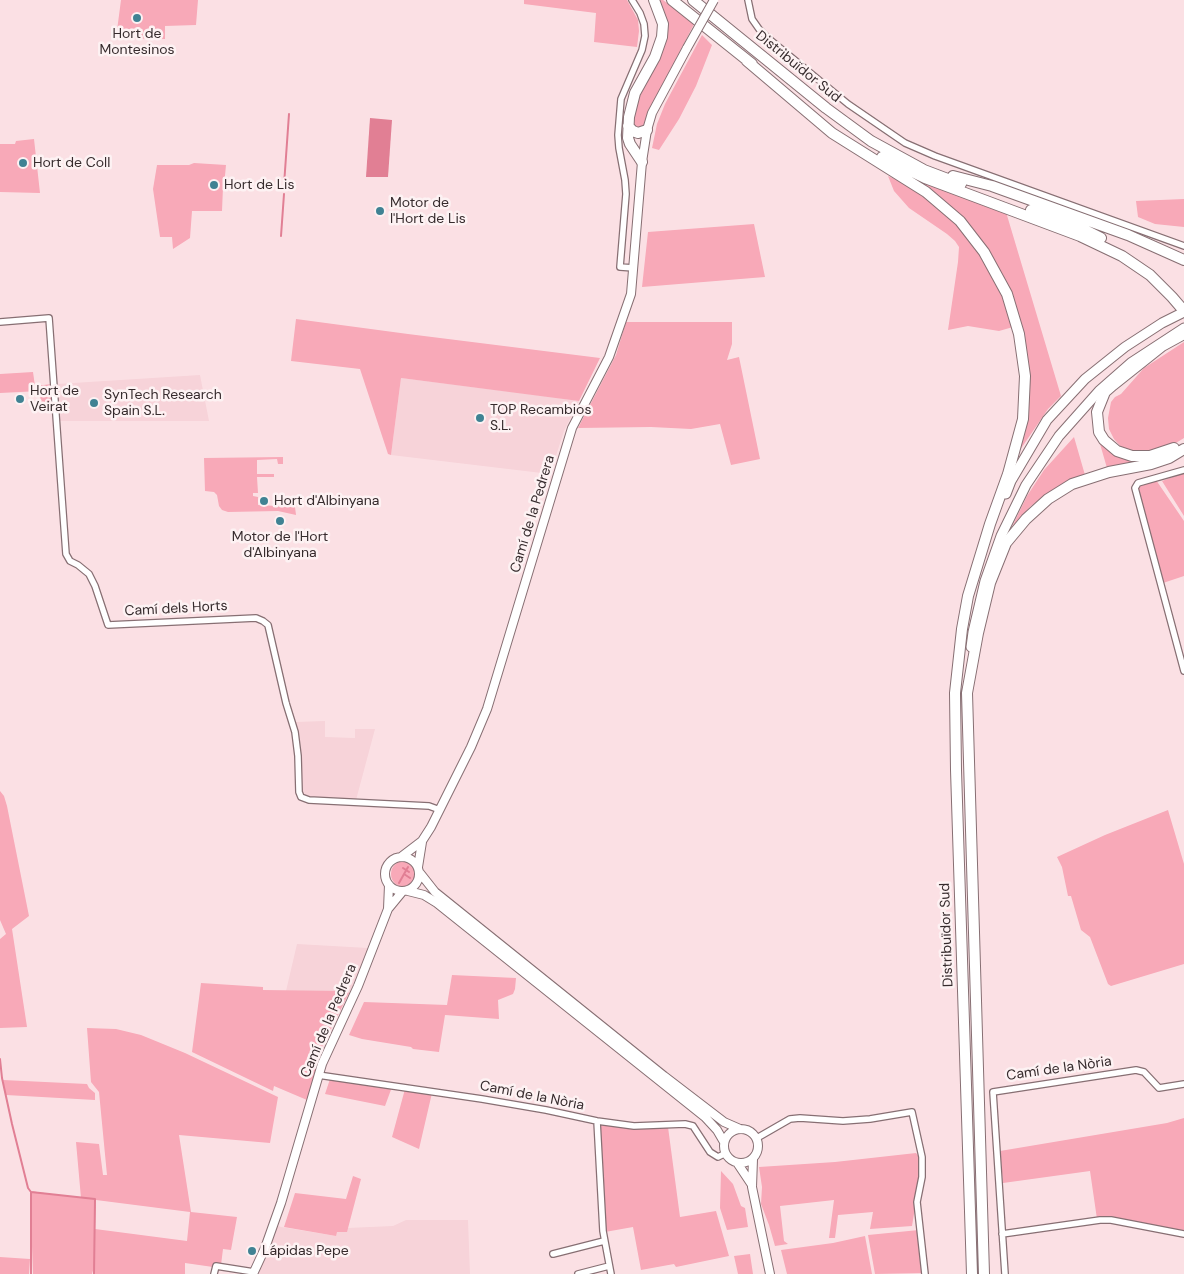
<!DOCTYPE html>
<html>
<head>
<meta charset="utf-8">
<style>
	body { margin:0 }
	canvas { display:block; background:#fbe0e4 }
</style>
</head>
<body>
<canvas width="1184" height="1274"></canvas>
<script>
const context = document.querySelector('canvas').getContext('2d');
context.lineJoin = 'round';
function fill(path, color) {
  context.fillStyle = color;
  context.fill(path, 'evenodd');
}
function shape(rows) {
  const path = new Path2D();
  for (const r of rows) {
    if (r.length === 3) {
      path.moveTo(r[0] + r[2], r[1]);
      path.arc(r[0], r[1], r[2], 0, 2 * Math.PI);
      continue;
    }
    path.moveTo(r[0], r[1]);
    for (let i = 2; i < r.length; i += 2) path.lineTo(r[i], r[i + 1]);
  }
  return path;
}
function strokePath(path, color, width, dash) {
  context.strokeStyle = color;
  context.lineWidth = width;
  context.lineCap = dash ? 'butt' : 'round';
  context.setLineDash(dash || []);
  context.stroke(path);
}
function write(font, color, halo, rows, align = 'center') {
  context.font = font + ' "DM Sans",sans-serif';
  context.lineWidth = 5;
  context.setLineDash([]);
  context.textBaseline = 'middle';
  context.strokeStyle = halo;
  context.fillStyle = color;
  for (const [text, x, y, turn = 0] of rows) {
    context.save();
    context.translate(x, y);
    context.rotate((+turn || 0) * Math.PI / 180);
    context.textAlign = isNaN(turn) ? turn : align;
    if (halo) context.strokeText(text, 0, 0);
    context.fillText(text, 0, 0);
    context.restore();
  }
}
fill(shape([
	[200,375,209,421,60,421,57,384],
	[401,378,552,397,579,401,564,431,550,474,391,455],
	[325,721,325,737,355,738,355,729,375,729,356,800,306,799,304,796,301,784,300,744,295,722],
	[297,944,368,948,349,995,344,991,286,991],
	[406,1220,468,1220,470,1274,253,1274,273,1224,281,1227,336,1236,336,1232,347,1228,393,1226]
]), '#f7d3d9');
fill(shape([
	[121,0,198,0,196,25,165,26,165,39,116,38],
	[524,0,627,0,638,20,639,31,637,47,594,42,596,13,524,4],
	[658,0,663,0,694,24,655,100,642,128,636,128,633,124,633,119,638,97,663,47],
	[702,35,712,45,696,86,679,119,659,150,652,148,657,124,665,104],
	[34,139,40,193,0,192,0,144,15,144,16,141],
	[194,163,226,165,224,186,223,187,222,211,192,211,190,238,173,249,172,237,160,237,153,189,157,165,189,165],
	[888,176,912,187,954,221,979,250,1002,295,1013,327,999,331,968,326,948,330,958,262,959,247,955,241,947,234,909,208,894,191],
	[913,176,1006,212,1061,396,1048,409,1020,450,1025,427,1016,311,959,214],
	[1184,199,1184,227,1155,224,1138,217,1136,201],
	[754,224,765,277,642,287,648,232],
	[296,319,408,334,600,358,579,401,401,378,391,455,388,454,360,369,291,361],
	[626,322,732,322,732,344,727,360,739,357,760,459,731,465,720,424,691,429,651,427,578,428,616,355],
	[1184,342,1184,438,1171,446,1156,451,1130,451,1122,448,1114,439,1109,429,1108,418,1111,402,1115,397,1121,394,1144,368],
	[33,372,35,386,52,384,53,407,41,408,40,391,0,393,0,374],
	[1074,437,1085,475,1067,482,1053,490,1031,506,1012,527,1027,496,1044,470],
	[1098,437,1124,458,1141,462,1107,468],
	[283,457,283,464,278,464,277,459,257,460,257,474,274,474,274,477,257,477,258,493,253,493,253,496,258,497,258,505,295,507,296,515,278,511,228,512,222,510,219,506,217,495,214,492,205,491,204,458],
	[1184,473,1184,516,1162,481],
	[1156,480,1184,521,1184,576,1163,583,1143,509,1134,483],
	[0,791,4,796,7,806,29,916,12,929,27,1027,0,1028,0,939,6,934,0,920],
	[1168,810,1184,864,1184,964,1111,986,1108,984,1090,937,1081,930,1071,896,1068,896,1062,867,1057,857,1105,835],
	[404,874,13],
	[452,975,516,978,515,989,513,994,498,1000,499,1019,445,1015,439,1052,413,1049,411,1047,362,1039,349,1035,364,1002,447,1005],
	[201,983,263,987,263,990,344,991,349,993,322,1047,325,1048,321,1056,307,1100,274,1086,273,1091,192,1052],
	[87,1028,116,1029,141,1035,185,1053,278,1097,270,1143,179,1135,191,1212,237,1217,231,1250,223,1249,221,1265,215,1264,213,1267,185,1263,185,1274,94,1274,94,1267,92,1274,33,1274,30,1191,81,1198,76,1142,99,1144,103,1175,107,1175,99,1092,91,1082],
	[96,1200,190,1212,187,1241,95,1229],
	[330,1079,392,1087,385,1106,325,1094],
	[3,1080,87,1084,89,1088,95,1093,95,1100,6,1095],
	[405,1089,432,1093,419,1149,392,1137],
	[1184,1118,1184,1231,1115,1218,1097,1219,1090,1171,1003,1183,1000,1151,1167,1123],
	[599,1123,668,1127,680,1217,716,1211,729,1256,676,1267,674,1264,641,1270,633,1227,605,1232],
	[916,1153,920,1158,921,1171,912,1226,870,1229,873,1212,838,1215,835,1238,829,1238,834,1200,780,1206,784,1241,788,1244,775,1246,769,1225,761,1204,762,1187,759,1167,835,1162],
	[721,1171,733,1184,741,1206,745,1208,748,1227,727,1230,720,1208],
	[353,1176,361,1179,347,1232,337,1232,336,1236,284,1227,295,1193,346,1199],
	[919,1230,925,1273,875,1274,868,1235],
	[865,1236,872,1274,787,1274,781,1250,833,1243],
	[750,1254,753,1274,738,1274,734,1256],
	[0,1257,30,1259,29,1274,0,1274]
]), '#f8a9b8');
fill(shape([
	[370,118,392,120,388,177,366,177]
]), '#e17f94');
strokePath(shape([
	[284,185,289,114],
	[281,236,284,194],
	[403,868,409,872],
	[404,874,410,878],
	[399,883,408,867],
	[0,1059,2,1078,12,1124,28,1188,31,1192,95,1199,94,1274],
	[31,1274,31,1192]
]), '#e17f94', 2);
const minor = shape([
	[632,0,640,13,644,24,645,36,642,50,621,99,618,135,619,148,625,180,626,194,620,267,634,268],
	[748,0,752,19,759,29,768,38,848,104,905,143,935,156,1184,246],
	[0,322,49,318,66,554,70,561,78,565,89,574,95,586,108,625,256,618,263,621,268,625,286,703,295,732,298,756,299,792,301,797,309,800,429,806,440,810],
	[1184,470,1138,483,1135,488,1184,671],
	[318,1075,482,1099,546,1110,597,1121,634,1126,685,1124,693,1126,710,1152,718,1157,726,1153],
	[597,1121,603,1231,611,1274],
	[757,1138,790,1119,800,1118,843,1121,870,1119,912,1112,922,1157,922,1177,917,1202,925,1274],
	[1002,1234,1100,1220,1111,1220,1184,1234],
	[553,1254,604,1241],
	[214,1274,216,1266,254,1272],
	[578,1274,609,1266],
	[1005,1274,993,1092,1136,1070,1144,1072,1159,1088,1184,1084]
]);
const tertiary = shape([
	[402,874,17],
	[401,857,422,841,431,827,471,747,487,709,572,428,609,357,631,294,642,162,647,130,652,113,687,48],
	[418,867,422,842],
	[420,873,435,892,664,1076,724,1122,740,1129],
	[408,891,424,895,437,903,705,1117,717,1130,724,1142],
	[388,909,402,892],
	[741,1146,17],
	[753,1159,752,1187,770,1274],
	[738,1164,752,1185],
	[253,1274,265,1248,281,1203,322,1064,358,986,388,909,389,885]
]);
const primary = shape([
	[1006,494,1011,481,1047,420,1085,379,1125,347,1162,323,1184,312],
	[971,647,973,632,985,581,1001,536,1026,485,1059,436,1099,391,1132,362,1184,328]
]);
const trunk = shape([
	[672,0,752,64],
	[693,0,826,108,871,141,924,170,961,184],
	[747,61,832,133,926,192,960,221,984,252,1007,294,1019,334,1025,376,1023,419,1008,474,990,524,968,596,962,629,955,693,956,770,972,1274],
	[628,126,633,131,638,133,647,130],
	[882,157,925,178,1080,236,1122,256,1150,275,1172,297,1184,311],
	[642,162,630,144,628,138,629,117,635,93,655,57,662,37,663,24,654,0],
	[953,176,992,186,1128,235,1184,260],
	[1031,210,1081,228,1101,238],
	[1174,448,1150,456,1132,456,1117,451,1104,440,1099,432,1097,412,1105,392,1113,385,1162,346,1184,334],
	[984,1274,967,693,978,633,990,583,1006,543,1026,519,1048,499,1072,484,1109,472,1151,464,1169,458,1184,449]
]);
strokePath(minor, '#876f73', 8);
strokePath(tertiary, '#876f73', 10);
strokePath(primary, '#876f73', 11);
strokePath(trunk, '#876f73', 12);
strokePath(minor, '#fff', 5.5);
strokePath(tertiary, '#fff', 8);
strokePath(primary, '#fff', 9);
strokePath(trunk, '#fff', 10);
const tertiaryBridge = shape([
	[687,48,714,0]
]);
strokePath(tertiaryBridge, '#876f73', 10, []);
strokePath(tertiaryBridge, '#fff', 8);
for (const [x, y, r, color] of [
	[137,18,5,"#408293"],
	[23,163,5,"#408293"],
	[214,185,5,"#408293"],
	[380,211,5,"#408293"],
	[20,399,5,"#408293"],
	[94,403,5,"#408293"],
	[480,418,5,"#408293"],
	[264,501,5,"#408293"],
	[280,521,5,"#408293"],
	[252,1251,5,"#408293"]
]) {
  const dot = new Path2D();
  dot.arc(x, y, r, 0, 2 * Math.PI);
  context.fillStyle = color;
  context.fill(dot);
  strokePath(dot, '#fdf2f3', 2);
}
write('14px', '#362b2d', '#fdf2f3', [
	["Hort de",137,34,"center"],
	["Montesinos",137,50,"center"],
	["Hort de Coll",33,163],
	["Hort de Lis",224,185],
	["Motor de",390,203],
	["l'Hort de Lis",390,219],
	["Hort de",30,391],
	["Veirat",30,407],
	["SynTech Research",104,395],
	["Spain S.L.",104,411],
	["TOP Recambios",490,410],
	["S.L.",490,426],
	["Hort d'Albinyana",274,501],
	["Motor de l'Hort",280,537,"center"],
	["d'Albinyana",280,553,"center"],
	["Lápidas Pepe",262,1251]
], 'left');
write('14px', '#362b2d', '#fdf2f3', [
	["Distribuïdor Sud",798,67,39],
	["Camí de la Pedrera",533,514,-73],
	["Camí dels Horts",176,609,-3],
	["Distribuïdor Sud",947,935,-92],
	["Camí de la Pedrera",329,1021,-67],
	["Camí de la Nòria",1059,1069,-8],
	["Camí de la Nòria",532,1096,11]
]);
</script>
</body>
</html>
